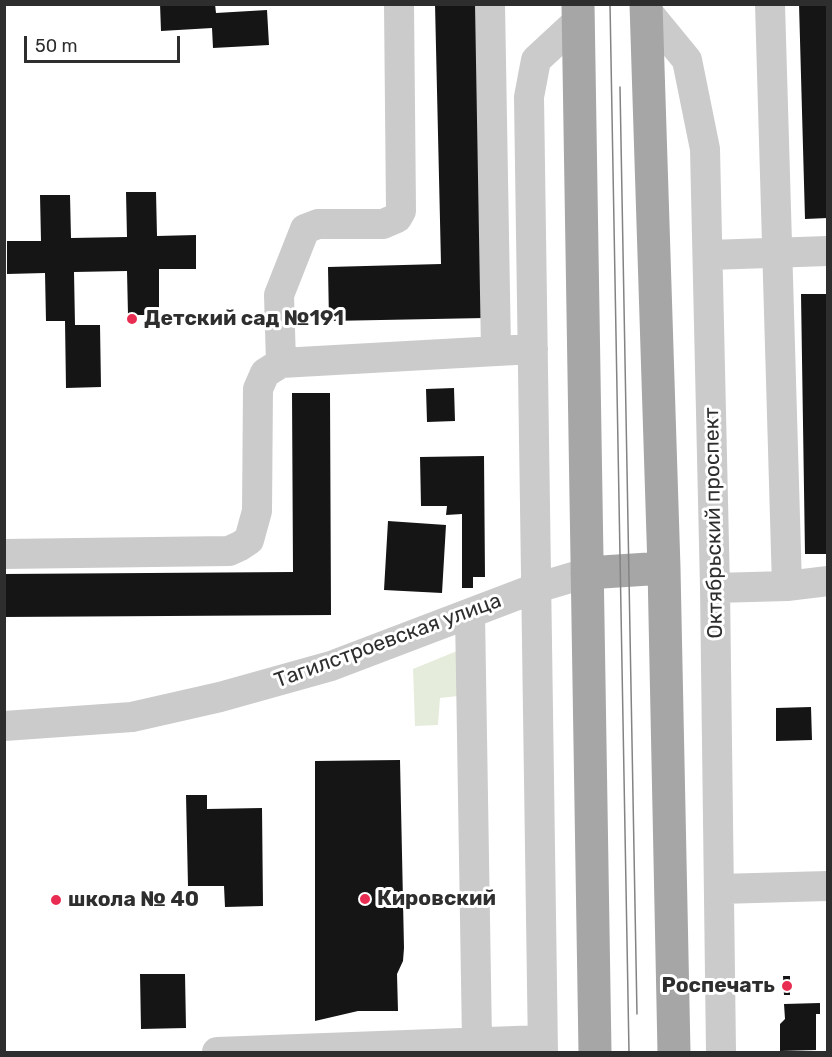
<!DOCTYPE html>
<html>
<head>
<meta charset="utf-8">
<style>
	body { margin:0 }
	#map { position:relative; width:832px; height:1057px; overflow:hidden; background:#fff; font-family:Rubik,sans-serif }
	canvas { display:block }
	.frame { position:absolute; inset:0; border:6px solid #2e2e2e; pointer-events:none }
	.scale { position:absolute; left:24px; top:36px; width:156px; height:27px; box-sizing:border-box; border:3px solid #2e2e2e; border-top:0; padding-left:8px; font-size:18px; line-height:21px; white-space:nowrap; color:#2e2e2e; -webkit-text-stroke:4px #fff; paint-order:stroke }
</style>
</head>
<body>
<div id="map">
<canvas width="832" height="1057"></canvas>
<div class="frame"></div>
<div class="scale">50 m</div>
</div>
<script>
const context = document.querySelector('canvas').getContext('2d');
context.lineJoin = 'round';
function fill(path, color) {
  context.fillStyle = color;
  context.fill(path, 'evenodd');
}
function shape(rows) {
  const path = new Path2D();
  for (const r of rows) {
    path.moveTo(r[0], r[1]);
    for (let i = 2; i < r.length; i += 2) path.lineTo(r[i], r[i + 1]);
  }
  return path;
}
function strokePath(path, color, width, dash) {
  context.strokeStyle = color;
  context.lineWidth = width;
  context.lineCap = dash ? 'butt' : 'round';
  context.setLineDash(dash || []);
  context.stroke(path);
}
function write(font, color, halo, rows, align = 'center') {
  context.font = font + ' Rubik,sans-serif';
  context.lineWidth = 6;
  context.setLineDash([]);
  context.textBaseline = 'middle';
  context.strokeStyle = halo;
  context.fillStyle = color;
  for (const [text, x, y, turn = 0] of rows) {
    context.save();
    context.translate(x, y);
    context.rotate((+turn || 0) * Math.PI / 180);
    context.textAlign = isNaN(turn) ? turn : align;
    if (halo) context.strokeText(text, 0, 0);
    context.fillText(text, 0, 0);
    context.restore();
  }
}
fill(shape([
	[457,651,458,696,440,698,438,725,415,726,413,669]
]), '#e6ecdb');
fill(shape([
	[160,4,215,4,216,13,267,10,269,45,213,48,212,28,161,31],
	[435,4,478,4,485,318,329,321,328,267,441,264],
	[799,4,828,4,828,218,805,219],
	[126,192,156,192,157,236,196,235,196,269,159,269,159,315,128,315,127,271,74,272,75,325,100,325,101,387,66,388,65,321,46,321,45,273,7,274,7,241,41,241,40,195,70,195,71,238,127,237],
	[801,294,828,294,828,554,805,554],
	[454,388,455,421,427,422,426,389],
	[292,393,330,393,331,615,4,617,4,574,293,572],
	[484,456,485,577,473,577,473,588,462,588,462,514,446,515,447,506,421,506,420,457],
	[388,521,446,525,442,593,384,590],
	[811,707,812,740,776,741,776,708],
	[400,760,404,948,403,961,397,974,398,1011,358,1011,315,1021,315,761],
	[186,795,207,795,207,809,262,808,263,906,225,907,224,886,188,886],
	[140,974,185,974,186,1028,141,1029],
	[783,976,790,976,790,995,784,995],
	[820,1003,820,1014,816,1014,816,1050,780,1051,780,1024,785,1019,784,1004]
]), '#151515');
strokePath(shape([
	[490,4,496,351],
	[770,4,787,586],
	[646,10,687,60,705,149,715,588,721,1052],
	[709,255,828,251],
	[281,363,279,295,305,229,318,224,383,224,397,218,401,211,399,4],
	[4,554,229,551,240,546,249,540,257,511,258,389,265,373,281,363,533,349],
	[715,588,787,586,828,581],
	[470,614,477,1041],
	[4,726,132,717,220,697,331,666,536,588,587,573],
	[719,889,828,886],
	[217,1052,542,1040],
	[543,1052,529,97,536,60,578,21]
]), '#cbcbcb', 30);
strokePath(shape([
	[578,4,595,1052],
	[646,4,664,568,674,1052],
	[587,573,664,568]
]), '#a6a6a6', 33);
strokePath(shape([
	[610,4,629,1052],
	[620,87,637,1014]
]), '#838383', 1.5);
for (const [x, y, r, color] of [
	[132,319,6,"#e92c51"],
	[365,899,6,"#e92c51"],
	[56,900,6,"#e92c51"],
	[787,986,6,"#e92c51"]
]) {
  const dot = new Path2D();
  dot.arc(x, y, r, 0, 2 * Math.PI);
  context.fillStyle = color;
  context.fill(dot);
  strokePath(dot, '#fff', 2);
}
write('bold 21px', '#2e2e2e', '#fff', [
	["Детский сад №191",144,319],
	["Кировский",377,899],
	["школа № 40",68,900],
	["Роспечать",775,986,"right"]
], 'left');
write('21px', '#2e2e2e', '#fff', [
	["Октябрьский проспект",714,523,-91],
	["Тагилстроевская улица",388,641,-20]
]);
</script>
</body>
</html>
